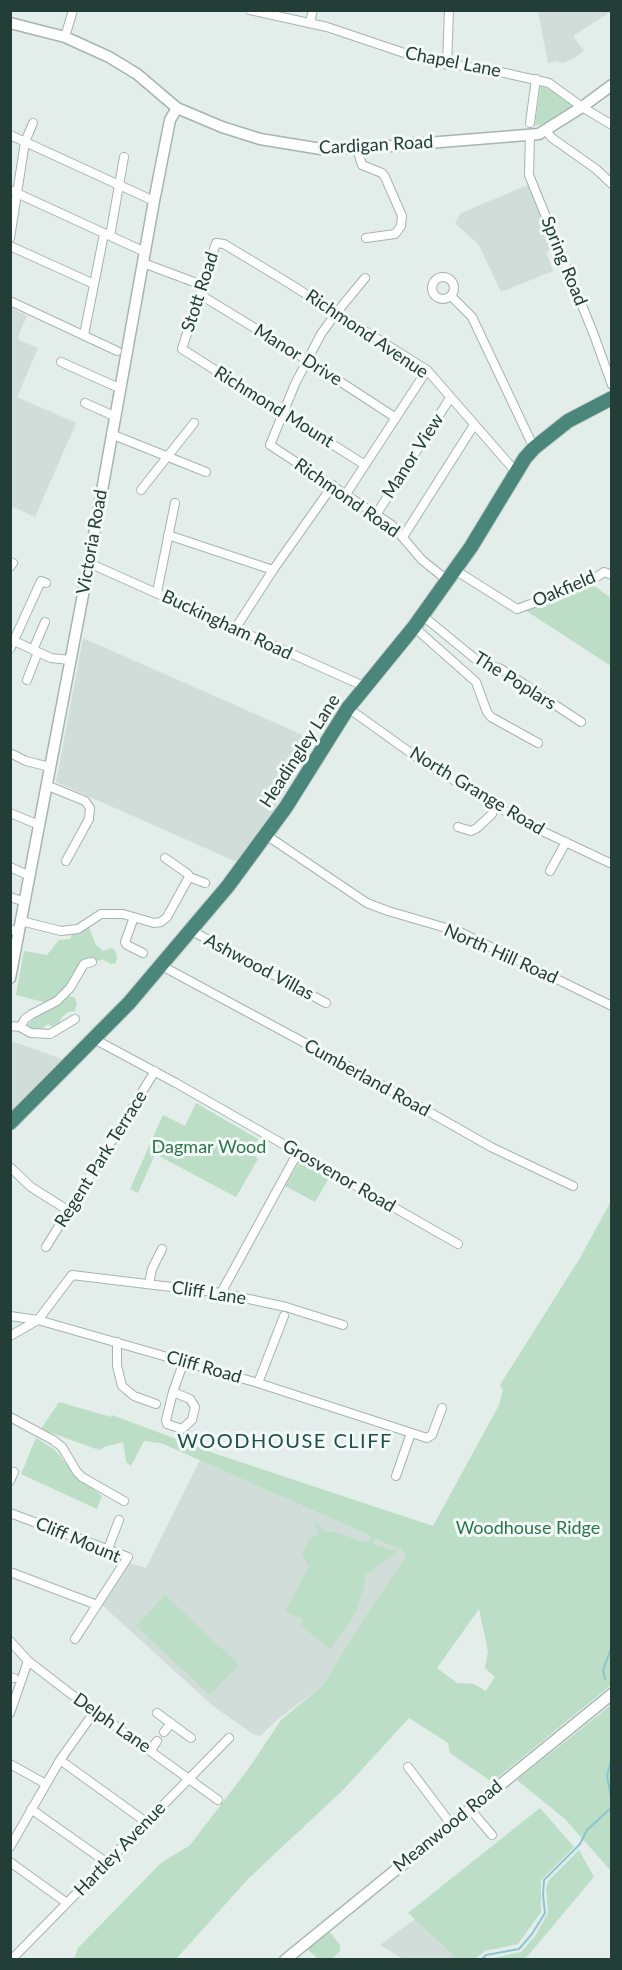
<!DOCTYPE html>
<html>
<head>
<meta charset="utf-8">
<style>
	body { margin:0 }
	#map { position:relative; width:622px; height:1970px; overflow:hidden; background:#e3ede9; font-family:Lato,sans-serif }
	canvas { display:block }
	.frame { position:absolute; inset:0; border:12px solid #223e37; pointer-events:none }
</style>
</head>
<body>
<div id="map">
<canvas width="622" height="1970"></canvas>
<div class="frame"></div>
</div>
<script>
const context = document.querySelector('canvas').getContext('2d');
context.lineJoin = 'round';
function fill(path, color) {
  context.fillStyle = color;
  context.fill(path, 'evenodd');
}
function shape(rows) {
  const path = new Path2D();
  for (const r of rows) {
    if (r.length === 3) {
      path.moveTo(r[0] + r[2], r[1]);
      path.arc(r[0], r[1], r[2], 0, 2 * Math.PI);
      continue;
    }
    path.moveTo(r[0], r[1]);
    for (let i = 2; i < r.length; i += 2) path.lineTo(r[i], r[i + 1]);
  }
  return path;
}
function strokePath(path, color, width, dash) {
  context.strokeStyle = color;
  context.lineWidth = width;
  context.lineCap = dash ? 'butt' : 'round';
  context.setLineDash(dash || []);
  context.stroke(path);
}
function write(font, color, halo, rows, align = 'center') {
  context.font = font + ' Lato,sans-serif';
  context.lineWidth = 6;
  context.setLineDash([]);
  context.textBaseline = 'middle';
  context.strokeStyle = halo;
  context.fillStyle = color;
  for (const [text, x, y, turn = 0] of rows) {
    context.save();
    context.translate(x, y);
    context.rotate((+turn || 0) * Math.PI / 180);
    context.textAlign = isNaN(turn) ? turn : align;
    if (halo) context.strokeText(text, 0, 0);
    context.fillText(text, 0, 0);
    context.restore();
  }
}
fill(shape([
	[538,11,611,10,612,11,573,36,584,51,573,59,563,63,557,61,548,63],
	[528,185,556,248,546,252,553,271,501,292,479,245,455,223,461,213],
	[11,308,27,316,18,336,19,340,38,348,17,397,76,423,35,517,11,506],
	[83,638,316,741,270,815,237,862,56,782],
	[11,1041,65,1060,11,1113],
	[200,1460,400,1549,405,1554,405,1560,364,1618,323,1685,278,1719,260,1736,253,1734,213,1706,102,1605,130,1563,146,1568],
	[415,1919,457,1959,403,1959,380,1945]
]), '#d1ddd8');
fill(shape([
	[541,84,576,107,547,123,535,126],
	[590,583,611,598,611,666,525,610,588,586],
	[88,925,96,945,103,951,112,948,115,950,117,957,116,963,111,964,102,959,99,961,89,958,67,996,74,997,77,1003,75,1011,68,1012,62,1017,59,1023,52,1027,48,1024,39,1032,28,1029,28,1025,34,1018,55,1005,16,995,24,951,47,955,59,940,70,939,73,932],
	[196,1103,258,1139,251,1153,258,1159,236,1197,155,1154,138,1193,130,1189,163,1115,185,1126],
	[299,1162,329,1178,315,1202,285,1186],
	[611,1201,611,1685,492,1782,450,1753,448,1743,409,1718,343,1790,249,1878,176,1959,74,1959,78,1948,161,1863,190,1845,249,1768,281,1720,323,1685,364,1618,404,1560,405,1554,400,1549,374,1538,372,1544,398,1552,364,1576,365,1583,357,1609,349,1623,330,1649,300,1625,303,1620,285,1611,309,1567,302,1553,310,1538,320,1534,315,1527,317,1523,325,1532,335,1532,366,1543,370,1540,371,1536,161,1443,144,1441,131,1466,126,1462,123,1442,104,1447,98,1451,99,1448,96,1449,41,1429,59,1402,111,1417,112,1415,219,1455,433,1526,499,1405,503,1390,500,1385,580,1258],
	[479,1609,488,1651,485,1668,495,1677,486,1691,474,1684,457,1683,437,1668],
	[36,1438,55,1450,75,1475,102,1496,97,1509,21,1474],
	[165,1595,239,1665,210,1695,136,1626],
	[611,1705,611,1871,565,1819,517,1780],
	[540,1808,574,1847,541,1880,541,1912,518,1944,485,1951,475,1959,457,1959,408,1913],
	[579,1850,594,1877,525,1959,488,1959,521,1952,535,1936,548,1913,546,1888,549,1880],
	[329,1931,340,1945,340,1951,331,1960,318,1959,307,1949]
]), '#bcdec6');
strokePath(shape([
	[605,1679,603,1670,612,1646],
	[612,1757,607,1776,612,1802],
	[481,1960,486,1955,519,1949,532,1934,545,1913,543,1895,544,1880,580,1844,587,1830,612,1807]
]), '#8bc5d2', 2);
const minor = shape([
	[250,10,327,27,428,61,496,71,549,83,582,107,612,125],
	[310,22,313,10],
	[65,37,73,10],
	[447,65,449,10],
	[530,123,536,79],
	[546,131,552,138,596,169,612,184],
	[10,135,154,201],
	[530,135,529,175,594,335,612,385],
	[357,148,362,165,382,173,385,177,402,216,401,226,395,234,366,238],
	[10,190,145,252],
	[110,236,124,157],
	[10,238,25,142,33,123],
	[10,246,94,284],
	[143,263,202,285],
	[443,288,11],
	[365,278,337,312,321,334,295,384,270,445,392,525,422,560,447,580],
	[199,294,307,360,396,418],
	[451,296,472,317,534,448],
	[10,301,117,351],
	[84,335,104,234],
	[61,362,119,388],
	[85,403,114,416],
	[111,434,206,472],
	[365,465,182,349,216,243,224,244,282,279,427,370,516,472],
	[141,490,194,423],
	[346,494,427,370],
	[376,515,450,398],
	[168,535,273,570],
	[403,537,474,425],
	[89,563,359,684,365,689],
	[10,567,13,563],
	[455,570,517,609,553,596,594,579,604,572,612,575],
	[157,592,175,503],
	[423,616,479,662,501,669,581,722],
	[414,627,476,682,487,712,491,717,538,743],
	[235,629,273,570,333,485],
	[12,640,51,658,70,660],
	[10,649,41,581,46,583],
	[33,650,45,622],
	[27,680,38,652],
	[348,708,422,761,525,823,612,864],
	[10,753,26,761,50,767],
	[46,785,85,801,90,808,89,819,66,861],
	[10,813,39,825],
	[458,827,471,831,477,828,492,814,496,805],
	[266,835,367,903,388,911,460,932,612,1006],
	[10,867,30,876],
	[550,871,566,842],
	[189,877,205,883],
	[10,897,25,902],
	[134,917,125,942,127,945,143,953],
	[21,921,61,931,78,929,101,914,123,914,154,923,161,922,167,917,189,877,188,874,165,858],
	[10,929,19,933],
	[192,931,326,1003],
	[162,966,355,1070,491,1147,573,1186],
	[10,1026,20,1027,25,1019,32,1014,57,1001,70,988,84,964,92,962],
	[20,1027,31,1033,50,1034,75,1019],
	[94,1039,176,1083,458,1244],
	[10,1167,31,1187,69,1211],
	[46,1247,155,1071],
	[149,1284,152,1269,162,1249],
	[221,1293,298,1152],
	[10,1316,38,1320,258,1383,427,1438,432,1435,442,1408],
	[10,1336,38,1320,72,1275,221,1293,286,1307,343,1325],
	[117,1342,117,1366,122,1386,134,1396,156,1404],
	[258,1383,284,1316],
	[173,1392,190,1399,195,1407,192,1420,182,1429,167,1424,166,1420,173,1392,184,1361],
	[10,1417,53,1440,62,1447,77,1472,82,1477,124,1501],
	[396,1476,411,1433],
	[10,1481,14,1472],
	[10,1513,128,1557,75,1639],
	[108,1549,119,1520],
	[10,1572,97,1605],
	[10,1641,28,1661,67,1691,218,1800],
	[10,1677,14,1678],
	[10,1713,28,1661],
	[157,1713,191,1738],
	[164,1732,171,1723],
	[151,1750,157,1741],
	[60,1760,146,1822],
	[10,1764,46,1784],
	[408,1767,451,1824],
	[31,1809,106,1862],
	[470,1809,492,1835],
	[10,1847,60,1760,95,1711],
	[10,1862,67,1903],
	[11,1960,229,1738]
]);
const tertiary = shape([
	[10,23,65,37,109,57,137,74,177,108,222,127,260,139,321,149,378,147,539,134,582,107,612,85],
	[10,978,89,563,154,201,170,120,177,108],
	[285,1960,612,1694]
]);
const trunk = shape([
	[10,1123,129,1003,228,886,286,807,348,708,414,627,471,547,525,458,534,448,568,421,612,398]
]);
strokePath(minor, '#a5b5b0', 10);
strokePath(tertiary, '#a5b5b0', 13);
strokePath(trunk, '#c1c9c7', 16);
strokePath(minor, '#fff', 8);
strokePath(tertiary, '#fff', 10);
strokePath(trunk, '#4a867a', 14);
write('18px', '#223e37', '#f3f9f6', [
	["Chapel Lane",453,62,11],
	["Cardigan Road",376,145,-3],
	["Spring Road",564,261,68],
	["Stott Road",200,292,-72],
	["Richmond Avenue",367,334,34],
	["Manor Drive",298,355,32],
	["Richmond Mount",274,407,32],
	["Manor View",413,456,-57],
	["Richmond Road",347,498,35],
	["Victoria Road",92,542,-80],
	["Oakfield",564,589,-23],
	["Buckingham Road",227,625,25],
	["The Poplars",515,681,32],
	["Headingley Lane",300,751,-57],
	["North Grange Road",477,791,31],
	["North Hill Road",501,954,24],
	["Ashwood Villas",259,967,28],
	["Cumberland Road",367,1078,29],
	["Regent Park Terrace",101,1159,-58],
	["Grosvenor Road",339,1176,30],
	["Cliff Lane",209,1293,9],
	["Cliff Road",204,1367,16],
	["Cliff Mount",78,1540,23],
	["Delph Lane",112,1723,35],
	["Meanwood Road",448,1826,-39],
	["Hartley Avenue",120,1849,-46]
]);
write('18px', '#2c754b', '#f3f9f6', [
	["Dagmar Wood",209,1147],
	["Woodhouse Ridge",528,1528]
]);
context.letterSpacing = '1.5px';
write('20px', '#1e5046', '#f3f9f6', [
	["WOODHOUSE CLIFF",285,1442]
]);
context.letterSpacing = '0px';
</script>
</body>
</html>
